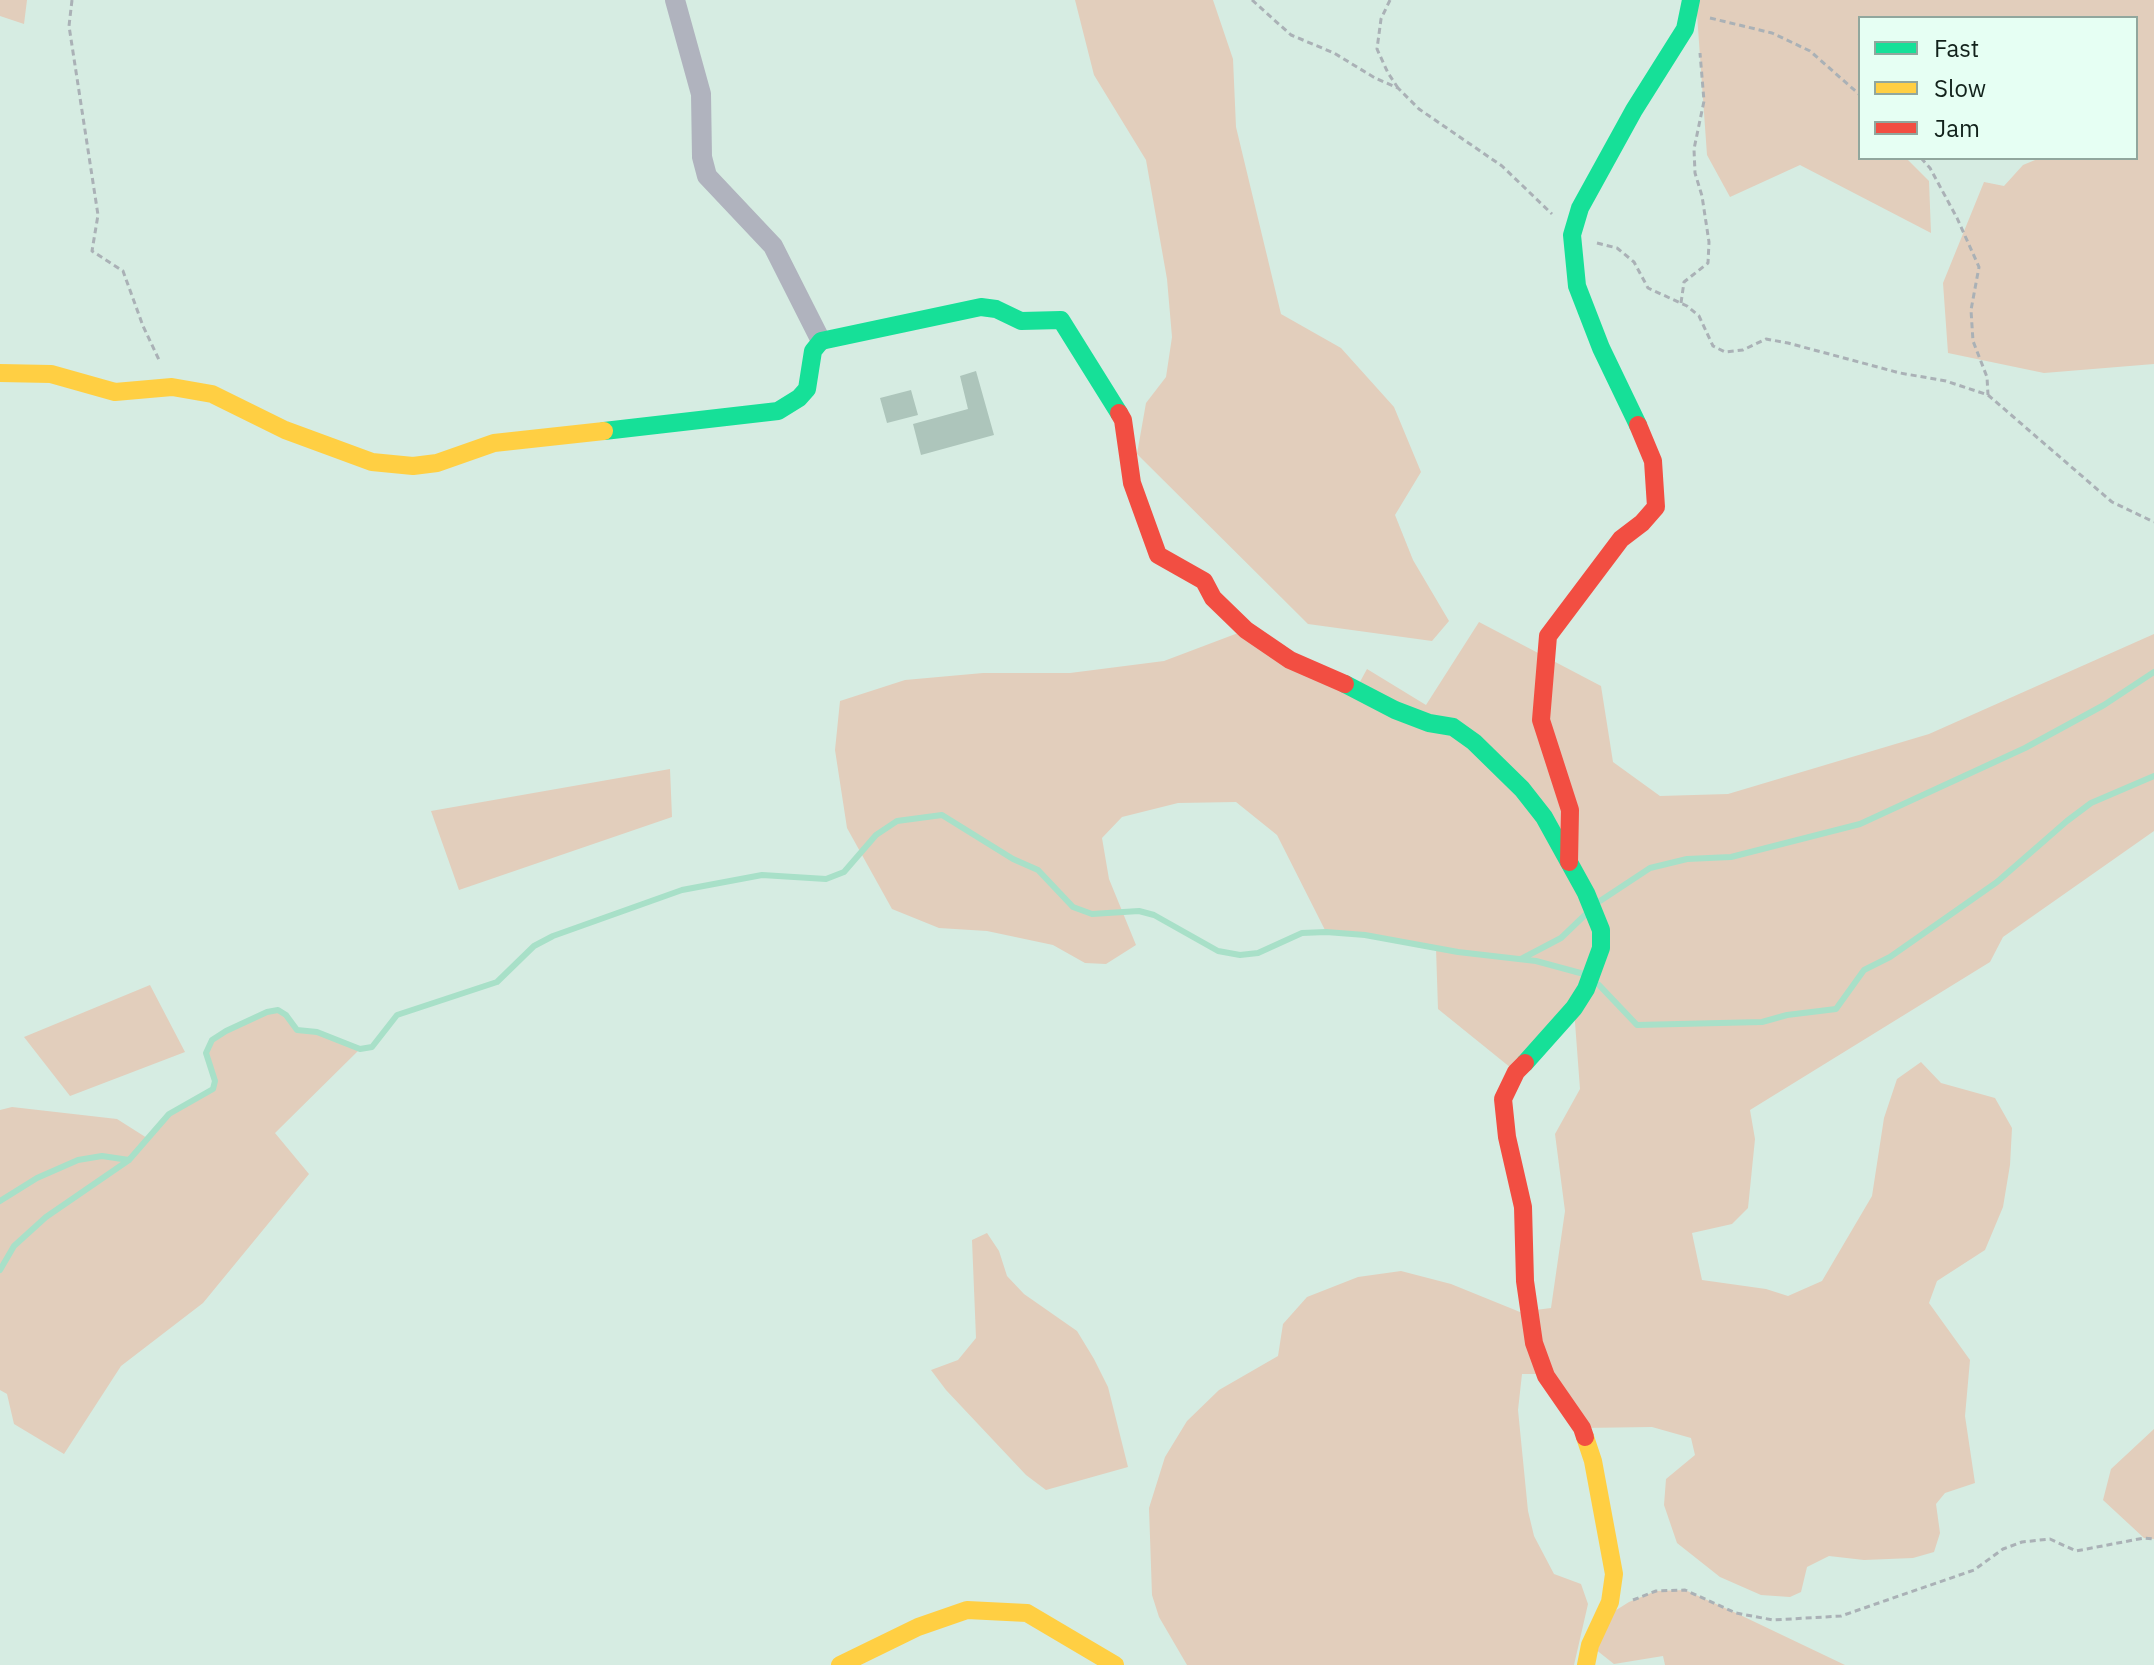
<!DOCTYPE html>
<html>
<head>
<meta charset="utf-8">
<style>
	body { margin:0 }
	#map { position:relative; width:2154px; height:1665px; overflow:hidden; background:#d6ece2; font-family:"IBM Plex Sans",sans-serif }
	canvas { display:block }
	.legend { position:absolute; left:1858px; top:16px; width:280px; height:144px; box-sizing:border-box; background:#e6fff3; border:2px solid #91a79d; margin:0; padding:10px 14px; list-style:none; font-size:24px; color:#12221b }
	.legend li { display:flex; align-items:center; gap:16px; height:40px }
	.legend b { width:40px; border:2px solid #91a79d }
</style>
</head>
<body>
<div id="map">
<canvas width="2154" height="1665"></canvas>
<ul class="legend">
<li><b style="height:10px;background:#16e098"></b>Fast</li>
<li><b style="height:10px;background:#ffcf43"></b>Slow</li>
<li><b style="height:10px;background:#f24e42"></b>Jam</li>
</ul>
</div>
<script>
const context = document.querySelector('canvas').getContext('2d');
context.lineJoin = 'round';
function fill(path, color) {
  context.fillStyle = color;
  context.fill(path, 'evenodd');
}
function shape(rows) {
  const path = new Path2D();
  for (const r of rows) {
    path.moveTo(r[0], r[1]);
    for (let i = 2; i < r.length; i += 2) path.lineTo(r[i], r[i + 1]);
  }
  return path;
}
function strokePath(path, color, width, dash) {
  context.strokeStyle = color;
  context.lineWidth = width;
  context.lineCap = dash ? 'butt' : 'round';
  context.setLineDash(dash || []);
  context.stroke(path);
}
fill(shape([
	[0,0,27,0,24,24,0,16],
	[1075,0,1213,0,1233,59,1236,127,1281,314,1341,348,1394,407,1421,472,1395,515,1413,560,1449,621,1432,641,1308,624,1137,454,1146,403,1166,377,1172,337,1167,279,1146,160,1094,75],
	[1696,0,2154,0,2154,364,2044,373,1948,353,1943,283,1984,182,2004,186,2023,165,2040,158,2136,158,2136,18,1860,18,1860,158,1906,158,1929,181,1931,233,1800,165,1730,197,1707,155],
	[1479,622,1601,686,1613,762,1660,796,1728,794,1929,734,2154,634,2154,831,2003,937,1990,962,1750,1110,1755,1139,1748,1208,1732,1224,1692,1233,1702,1280,1766,1289,1788,1296,1822,1281,1872,1196,1884,1118,1897,1079,1921,1062,1941,1083,1995,1098,2012,1128,2010,1165,2003,1207,1985,1250,1937,1281,1929,1303,1970,1360,1965,1416,1975,1483,1945,1493,1936,1504,1940,1533,1934,1552,1913,1558,1864,1560,1829,1556,1807,1567,1801,1592,1790,1597,1761,1595,1720,1577,1677,1543,1664,1505,1666,1479,1695,1455,1691,1438,1652,1427,1582,1428,1545,1374,1522,1374,1518,1410,1528,1511,1534,1536,1554,1574,1581,1584,1588,1604,1574,1665,1187,1665,1159,1617,1152,1595,1149,1508,1165,1457,1187,1421,1219,1390,1278,1356,1283,1324,1307,1297,1358,1277,1401,1271,1451,1284,1520,1312,1551,1308,1565,1211,1555,1134,1580,1089,1574,1009,1516,1072,1438,1009,1436,948,1365,935,1326,932,1277,835,1236,802,1178,803,1122,817,1102,838,1109,879,1136,945,1106,964,1085,963,1053,945,987,931,939,928,892,909,847,828,835,750,840,701,905,680,983,673,1070,673,1164,661,1246,630,1356,689,1367,669,1426,705],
	[670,769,672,817,459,890,431,811],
	[150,985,185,1052,70,1096,24,1037],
	[278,1010,286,1015,297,1030,317,1032,360,1049,275,1133,309,1174,203,1303,121,1366,64,1454,14,1424,7,1394,0,1390,0,1110,12,1107,117,1119,147,1138,169,1114,213,1089,215,1081,206,1053,212,1040,226,1031,266,1012],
	[987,1233,999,1251,1007,1276,1024,1294,1077,1331,1094,1359,1108,1387,1128,1467,1046,1490,1026,1475,946,1390,931,1370,958,1360,976,1338,972,1240],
	[2154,1429,2154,1539,2144,1538,2103,1500,2111,1469],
	[1685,1590,1736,1613,1845,1665,1665,1665,1663,1656,1614,1664,1590,1645,1602,1619,1629,1602,1656,1591]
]), '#e2cebc');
strokePath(shape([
	[1600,901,1650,868,1687,859,1731,857,1860,824,2025,748,2104,705,2154,672],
	[1521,959,1561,938,1586,914],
	[1599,985,1637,1025,1762,1022,1787,1015,1836,1009,1864,970,1890,957,1997,882,2067,821,2091,803,2154,776],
	[0,1201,37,1178,78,1160,102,1156,129,1160],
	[0,1270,14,1246,46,1217,129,1160,169,1114,213,1089,215,1081,206,1053,212,1040,226,1031,267,1012,278,1010,286,1015,297,1030,317,1032,360,1049,372,1047,397,1015,497,982,534,946,553,936,682,890,762,875,826,879,844,872,876,835,897,821,942,815,1013,859,1038,870,1073,907,1092,914,1139,911,1154,915,1218,951,1240,955,1258,953,1302,933,1326,932,1365,935,1458,952,1536,961,1584,974]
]), '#a8e0c8', 6);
fill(shape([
	[976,371,994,435,921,455,913,424,968,409,960,376],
	[911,390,918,415,887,423,880,398]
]), '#adc5bb');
strokePath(shape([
	[72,0,69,26,98,215,92,251,123,271,143,326,160,362],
	[1252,0,1291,35,1334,53,1375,78,1398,88,1419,109,1502,166,1552,214],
	[1390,0,1381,19,1377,49,1388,73,1398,88],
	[1710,18,1772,33,1810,51,1860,95],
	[1921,158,1930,168,1957,218,1979,267,1971,310,1973,341,1987,377,1988,395],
	[1597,243,1617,248,1634,262,1648,288,1687,306,1699,316,1713,346,1725,352,1743,350,1766,339,1788,343,1900,373,1946,381,1988,395,2112,502,2154,522],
	[1681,303,1684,282,1708,263,1709,242,1702,196,1695,173,1694,149,1704,101,1700,53],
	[1633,1600,1656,1591,1685,1590,1736,1613,1773,1620,1841,1616,1974,1570,2003,1549,2022,1542,2050,1539,2076,1551,2144,1538,2154,1539]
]), '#aab1b6', 3, [6, 4]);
strokePath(shape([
	[675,0,701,94,702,157,707,176,773,246,821,341]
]), '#b0b3be', 20);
strokePath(shape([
	[1638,425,1601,348,1577,286,1572,235,1580,208,1634,110,1685,29,1691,0],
	[604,431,778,411,799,398,807,389,813,351,821,341,981,307,996,309,1021,321,1061,320,1119,413],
	[1345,684,1395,710,1429,723,1453,727,1474,742,1522,789,1544,817,1586,893,1601,930,1601,948,1586,989,1574,1008,1525,1063]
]), '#16e098', 18);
strokePath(shape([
	[0,373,51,374,115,392,172,387,212,394,285,430,372,462,413,466,437,463,494,443,604,431],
	[1585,1437,1593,1461,1614,1574,1610,1602,1590,1645,1586,1665],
	[840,1665,918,1627,967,1610,1027,1613,1115,1665]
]), '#ffcf43', 18);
strokePath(shape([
	[1119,413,1123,420,1132,483,1158,555,1204,581,1213,598,1246,630,1290,660,1345,684],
	[1569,862,1570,810,1541,720,1548,636,1621,539,1642,523,1656,507,1653,461,1638,425],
	[1525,1063,1516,1072,1503,1099,1507,1137,1523,1207,1525,1281,1534,1343,1546,1376,1582,1428,1585,1437]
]), '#f24e42', 18);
</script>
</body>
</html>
